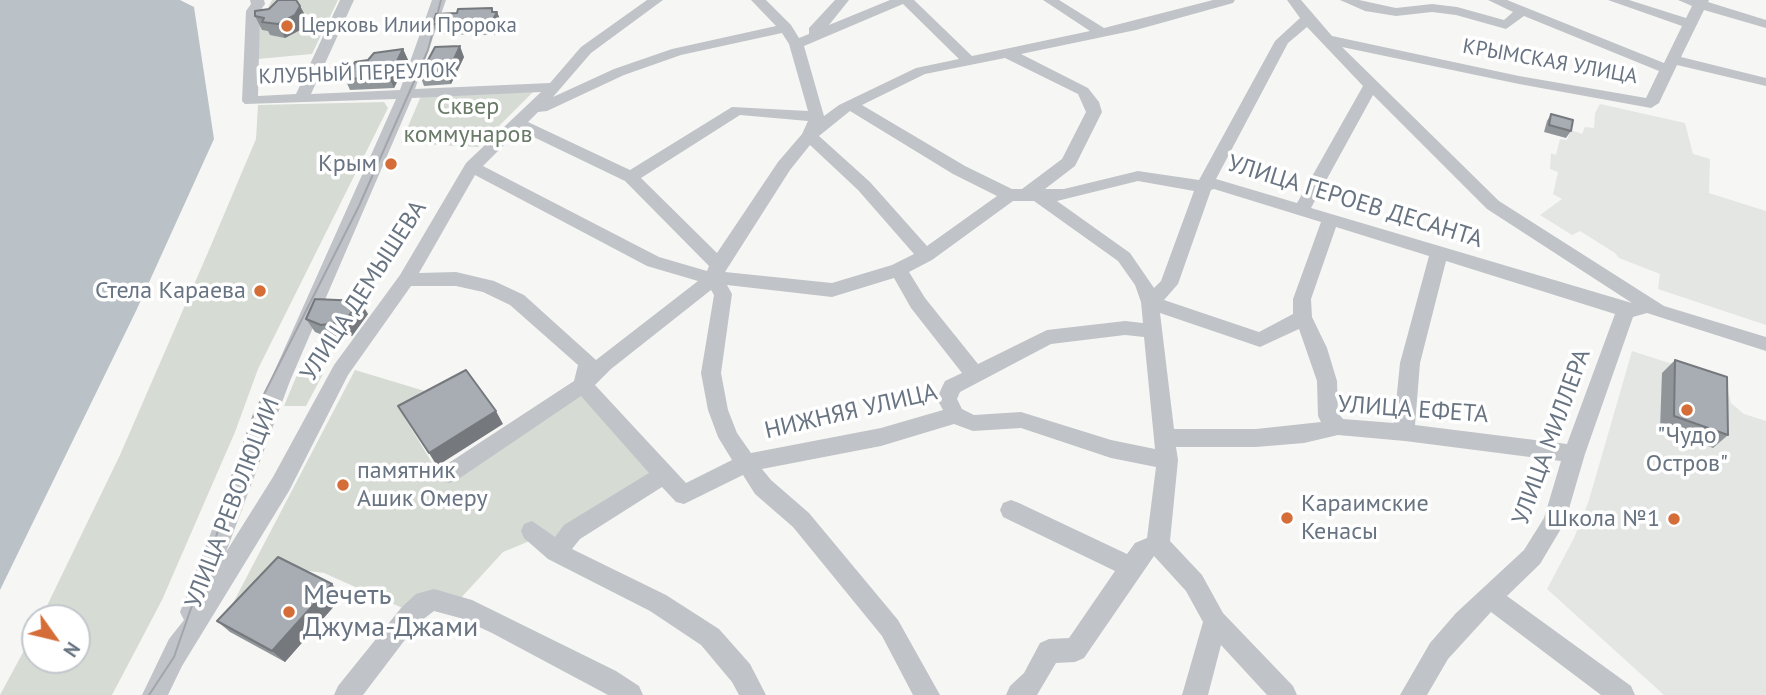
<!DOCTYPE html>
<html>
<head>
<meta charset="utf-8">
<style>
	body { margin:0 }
	#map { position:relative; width:1766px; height:695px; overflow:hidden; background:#f6f7f4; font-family:"PT Sans",sans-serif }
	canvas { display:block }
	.north { position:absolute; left:21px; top:604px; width:70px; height:70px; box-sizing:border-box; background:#fff; border:2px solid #c3c7cd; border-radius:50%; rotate:124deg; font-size:19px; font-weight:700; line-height:28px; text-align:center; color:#687482 }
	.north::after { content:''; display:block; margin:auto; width:24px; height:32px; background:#d46d37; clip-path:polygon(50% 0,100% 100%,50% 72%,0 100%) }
</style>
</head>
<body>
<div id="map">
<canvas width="1766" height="695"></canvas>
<div class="north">N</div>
</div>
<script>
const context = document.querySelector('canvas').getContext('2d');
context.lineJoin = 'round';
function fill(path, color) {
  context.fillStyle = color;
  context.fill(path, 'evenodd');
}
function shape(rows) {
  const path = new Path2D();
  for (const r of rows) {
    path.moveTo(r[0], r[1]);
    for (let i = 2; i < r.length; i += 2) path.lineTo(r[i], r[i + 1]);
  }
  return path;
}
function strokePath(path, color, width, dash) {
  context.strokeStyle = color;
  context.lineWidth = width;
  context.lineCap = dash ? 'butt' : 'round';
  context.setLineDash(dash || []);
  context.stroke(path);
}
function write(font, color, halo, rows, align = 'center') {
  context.font = font + ' "PT Sans",sans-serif';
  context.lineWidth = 7;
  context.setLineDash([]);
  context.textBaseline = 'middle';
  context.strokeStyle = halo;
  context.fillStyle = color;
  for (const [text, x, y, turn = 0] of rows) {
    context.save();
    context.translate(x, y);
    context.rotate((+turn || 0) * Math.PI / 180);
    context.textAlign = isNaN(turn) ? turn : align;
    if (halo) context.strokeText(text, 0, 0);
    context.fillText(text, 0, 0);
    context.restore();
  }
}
fill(shape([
	[1600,104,1685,123,1693,154,1710,159,1709,193,1766,211,1766,325,1658,289,1660,274,1619,258,1615,253,1580,231,1572,235,1540,215,1562,199,1553,194,1558,172,1550,169,1551,153,1556,155,1560,139,1567,140,1571,130,1582,134,1585,127,1594,128,1595,113],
	[1632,351,1725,381,1731,403,1744,414,1766,421,1766,695,1664,695,1547,589,1574,538,1589,500]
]), '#e4e6e4');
fill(shape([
	[272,0,338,0,312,54,258,59,258,27],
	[533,92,478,147,401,143,421,96],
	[384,102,388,108,258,369,235,432,162,600,112,695,0,695,35,630,35,660,77,660,77,618,41,618,120,455,209,250,256,139,258,105],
	[299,370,323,374,306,406,284,406],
	[355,370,428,392,403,415,437,471,447,477,582,388,659,473,552,550,537,538,503,552,460,599,407,610,324,573,288,568,231,607]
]), '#d6dbd4');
fill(shape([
	[0,0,180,0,194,7,214,139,136,311,0,590]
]), '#bac2c8');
fill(shape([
	[250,0,264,0,265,4,260,11,258,96,296,94,340,0,354,0,311,94,400,90,432,0,446,0,415,89,550,83,581,47,647,0,663,0,591,53,553,97,614,69,672,49,776,26,751,0,766,0,791,25,799,38,809,34,809,28,835,0,849,0,829,25,890,0,914,0,972,56,1090,31,1043,0,1059,0,1104,28,1213,0,1235,0,1233,3,1136,30,1021,54,1088,88,1099,102,1102,112,1075,166,1045,189,1064,189,1138,171,1199,180,1275,41,1300,18,1287,0,1301,0,1332,36,1519,76,1646,98,1659,71,1524,16,1506,29,1456,15,1432,12,1396,16,1365,11,1340,0,1359,0,1396,8,1432,4,1457,7,1504,20,1513,12,1488,0,1507,0,1664,63,1682,26,1608,0,1629,0,1686,18,1692,6,1678,0,1709,0,1708,2,1766,20,1766,28,1704,10,1681,57,1766,78,1766,86,1677,65,1659,103,1651,108,1519,84,1342,47,1499,201,1664,306,1766,337,1766,351,1647,313,1633,317,1585,454,1565,522,1540,564,1507,596,1631,686,1635,695,1601,695,1491,612,1448,659,1427,695,1400,695,1430,643,1456,613,1524,550,1544,518,1561,461,1405,441,1338,435,1304,443,1256,447,1176,447,1178,460,1170,541,1202,575,1223,613,1293,686,1297,695,1267,695,1221,645,1208,695,1182,695,1203,622,1186,591,1154,556,1084,658,1075,662,1056,663,1037,695,1006,695,1010,686,1024,673,1040,643,1049,639,1069,638,1115,571,1003,517,1000,510,1003,503,1011,500,1019,503,1127,554,1135,543,1147,538,1156,467,1111,458,1021,428,973,431,954,424,881,446,762,469,771,480,809,513,898,620,940,695,913,695,882,636,793,527,755,494,743,475,684,504,676,502,662,487,580,539,572,549,666,595,719,629,750,664,766,695,739,695,732,682,701,645,650,611,548,559,524,538,521,531,524,524,532,521,555,537,564,525,649,473,581,396,457,480,449,483,441,480,438,474,441,468,574,381,578,365,510,305,483,292,456,286,411,286,348,375,289,491,182,666,168,695,142,695,169,639,184,620,180,612,270,381,396,99,245,104,242,101,246,11,251,4,250,0],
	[903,4,959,59,916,68,839,105,824,116,804,46,903,4],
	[1307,27,1363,86,1297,203,1216,179,1288,43,1307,27],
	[782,33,789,44,808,111,732,107,630,170,528,122,538,112,547,111,624,75,681,55,782,33],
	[1005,58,1078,94,1086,112,1062,159,1022,189,1012,189,965,166,862,105,925,74,1005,58],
	[541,92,466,163,400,275,334,365,273,477,226,552,290,381,412,98,541,92],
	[1373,95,1487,209,1632,303,1311,208,1373,95],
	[850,111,953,174,997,196,927,246,870,182,819,136,850,111],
	[740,115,808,121,802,134,778,162,717,253,641,178,740,115],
	[519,130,625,181,709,266,707,271,659,257,483,166,519,130],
	[810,145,858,190,914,254,892,265,832,283,725,272,790,170,810,145],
	[475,175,647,266,698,281,596,360,524,295,494,281,456,272,419,273,475,175],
	[1138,181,1194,191,1161,281,1154,288,1130,253,1057,201,1138,181],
	[1214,189,1321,222,1293,299,1293,314,1259,332,1164,300,1178,284,1211,190,1214,189],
	[1013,201,1034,201,1118,261,1135,285,1141,302,1143,323,1125,321,1047,330,978,364,925,298,909,272,932,260,1013,201],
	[1336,227,1429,256,1400,363,1394,423,1343,419,1338,413,1337,381,1327,348,1312,317,1311,299,1336,227],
	[1446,261,1615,314,1567,444,1415,425,1420,363,1446,261],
	[894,278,911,308,962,373,945,381,942,387,937,399,943,410,881,428,751,453,737,433,728,410,721,373,732,294,727,285,832,297,894,278],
	[711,290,714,295,701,373,708,410,718,437,732,460,686,483,595,385,611,369,711,290],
	[1160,313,1260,347,1299,329,1317,381,1318,416,1321,422,1256,429,1174,429,1160,313],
	[1125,335,1144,337,1155,449,1111,440,1021,412,974,415,962,409,957,399,960,392,1051,344,1125,335],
	[434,589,472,600,616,671,639,686,643,695,608,695,492,633,460,618,434,611,417,624,363,695,334,695,338,686,401,608,416,594,434,589]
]), '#c0c3c7');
strokePath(shape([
	[224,514,228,488,254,414,359,206,428,50,441,0],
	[149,695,174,657,227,505]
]), '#a2a6ac', 2);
fill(shape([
	[300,6,307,19,302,29,285,38,270,35,268,31,262,30,255,16,269,9],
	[494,12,497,12,501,22,495,35,437,34,433,24],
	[403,49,408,60,394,88,350,90,345,79,368,60],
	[464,57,451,84,424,86,420,75],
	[1551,114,1571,131,1566,138,1544,132,1547,121],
	[368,314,352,336,330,338,315,332,306,319],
	[1675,360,1728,435,1713,448,1660,429,1662,373],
	[343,596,285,662,230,632,217,621]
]), '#90959a');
fill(shape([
	[300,6,307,19,302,29,285,38,278,24],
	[492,8,495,16,497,12,501,22,495,35,491,24],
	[460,46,464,57,451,84,447,74],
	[403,49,408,60,394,88,389,77],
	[360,301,368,314,352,336,344,322],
	[496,411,503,424,437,466,429,453],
	[332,584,343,596,285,662,272,651]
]), '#75797d');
const building = shape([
	[278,0,296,0,300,6,295,15,278,24,262,22,264,18,255,16,255,11,269,9,278,0],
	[492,8,492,12,497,12,491,24,433,24,436,14,457,13,458,9,492,8],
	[460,46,447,74,420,75,435,47,460,46],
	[403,49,389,77,345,79,355,62,368,60,374,53,403,49],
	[1551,114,1573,120,1571,131,1549,125,1551,114],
	[315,299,360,301,344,322,321,325,306,319,315,299],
	[1675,360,1727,377,1728,435,1674,416,1675,360],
	[466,370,496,411,429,453,398,406,466,370],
	[278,557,332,584,272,651,217,621,278,557]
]);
fill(building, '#a7adb3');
strokePath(building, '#75797d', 2);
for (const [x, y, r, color] of [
	[287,26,7,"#d46d37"],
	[391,164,7,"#d46d37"],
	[260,291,7,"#d46d37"],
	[1687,410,7,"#d46d37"],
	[343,485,7,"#d46d37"],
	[1287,518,7,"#d46d37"],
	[1674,519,7,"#d46d37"],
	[289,612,7,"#d46d37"]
]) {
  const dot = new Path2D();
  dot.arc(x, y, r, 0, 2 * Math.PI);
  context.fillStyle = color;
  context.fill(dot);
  strokePath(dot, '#fff', 2.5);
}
write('21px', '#687482', '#fff', [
	["Церковь Илии Пророка",301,26]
], 'left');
write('21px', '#687482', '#fff', [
	["КРЫМСКАЯ УЛИЦА",1550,62,10],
	["КЛУБНЫЙ ПЕРЕУЛОК",358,74,-2]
]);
write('24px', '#697a67', '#fff', [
	["Сквер",468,107],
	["коммунаров",468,135]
]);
write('24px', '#687482', '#fff', [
	["Крым",377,164],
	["Стела Караева",246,291],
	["\"Чудо",1687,436,"center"],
	["Остров\"",1687,464,"center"],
	["памятник",357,471,"left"],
	["Ашик Омеру",357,499,"left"],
	["Караимские",1301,504,"left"],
	["Кенасы",1301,532,"left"],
	["Школа №1",1660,519]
], 'right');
write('24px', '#687482', '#fff', [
	["УЛИЦА ГЕРОЕВ ДЕСАНТА",1355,202,17],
	["УЛИЦА ДЕМЫШЕВА",364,291,-57],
	["УЛИЦА ЕФЕТА",1413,410,4],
	["НИЖНЯЯ УЛИЦА",851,412,-13],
	["УЛИЦА МИЛЛЕРА",1552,437,-70],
	["УЛИЦА РЕВОЛЮЦИИ",233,503,-69]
]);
write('28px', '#687482', '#fff', [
	["Мечеть",303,596],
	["Джума-Джами",303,628]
], 'left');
</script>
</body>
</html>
